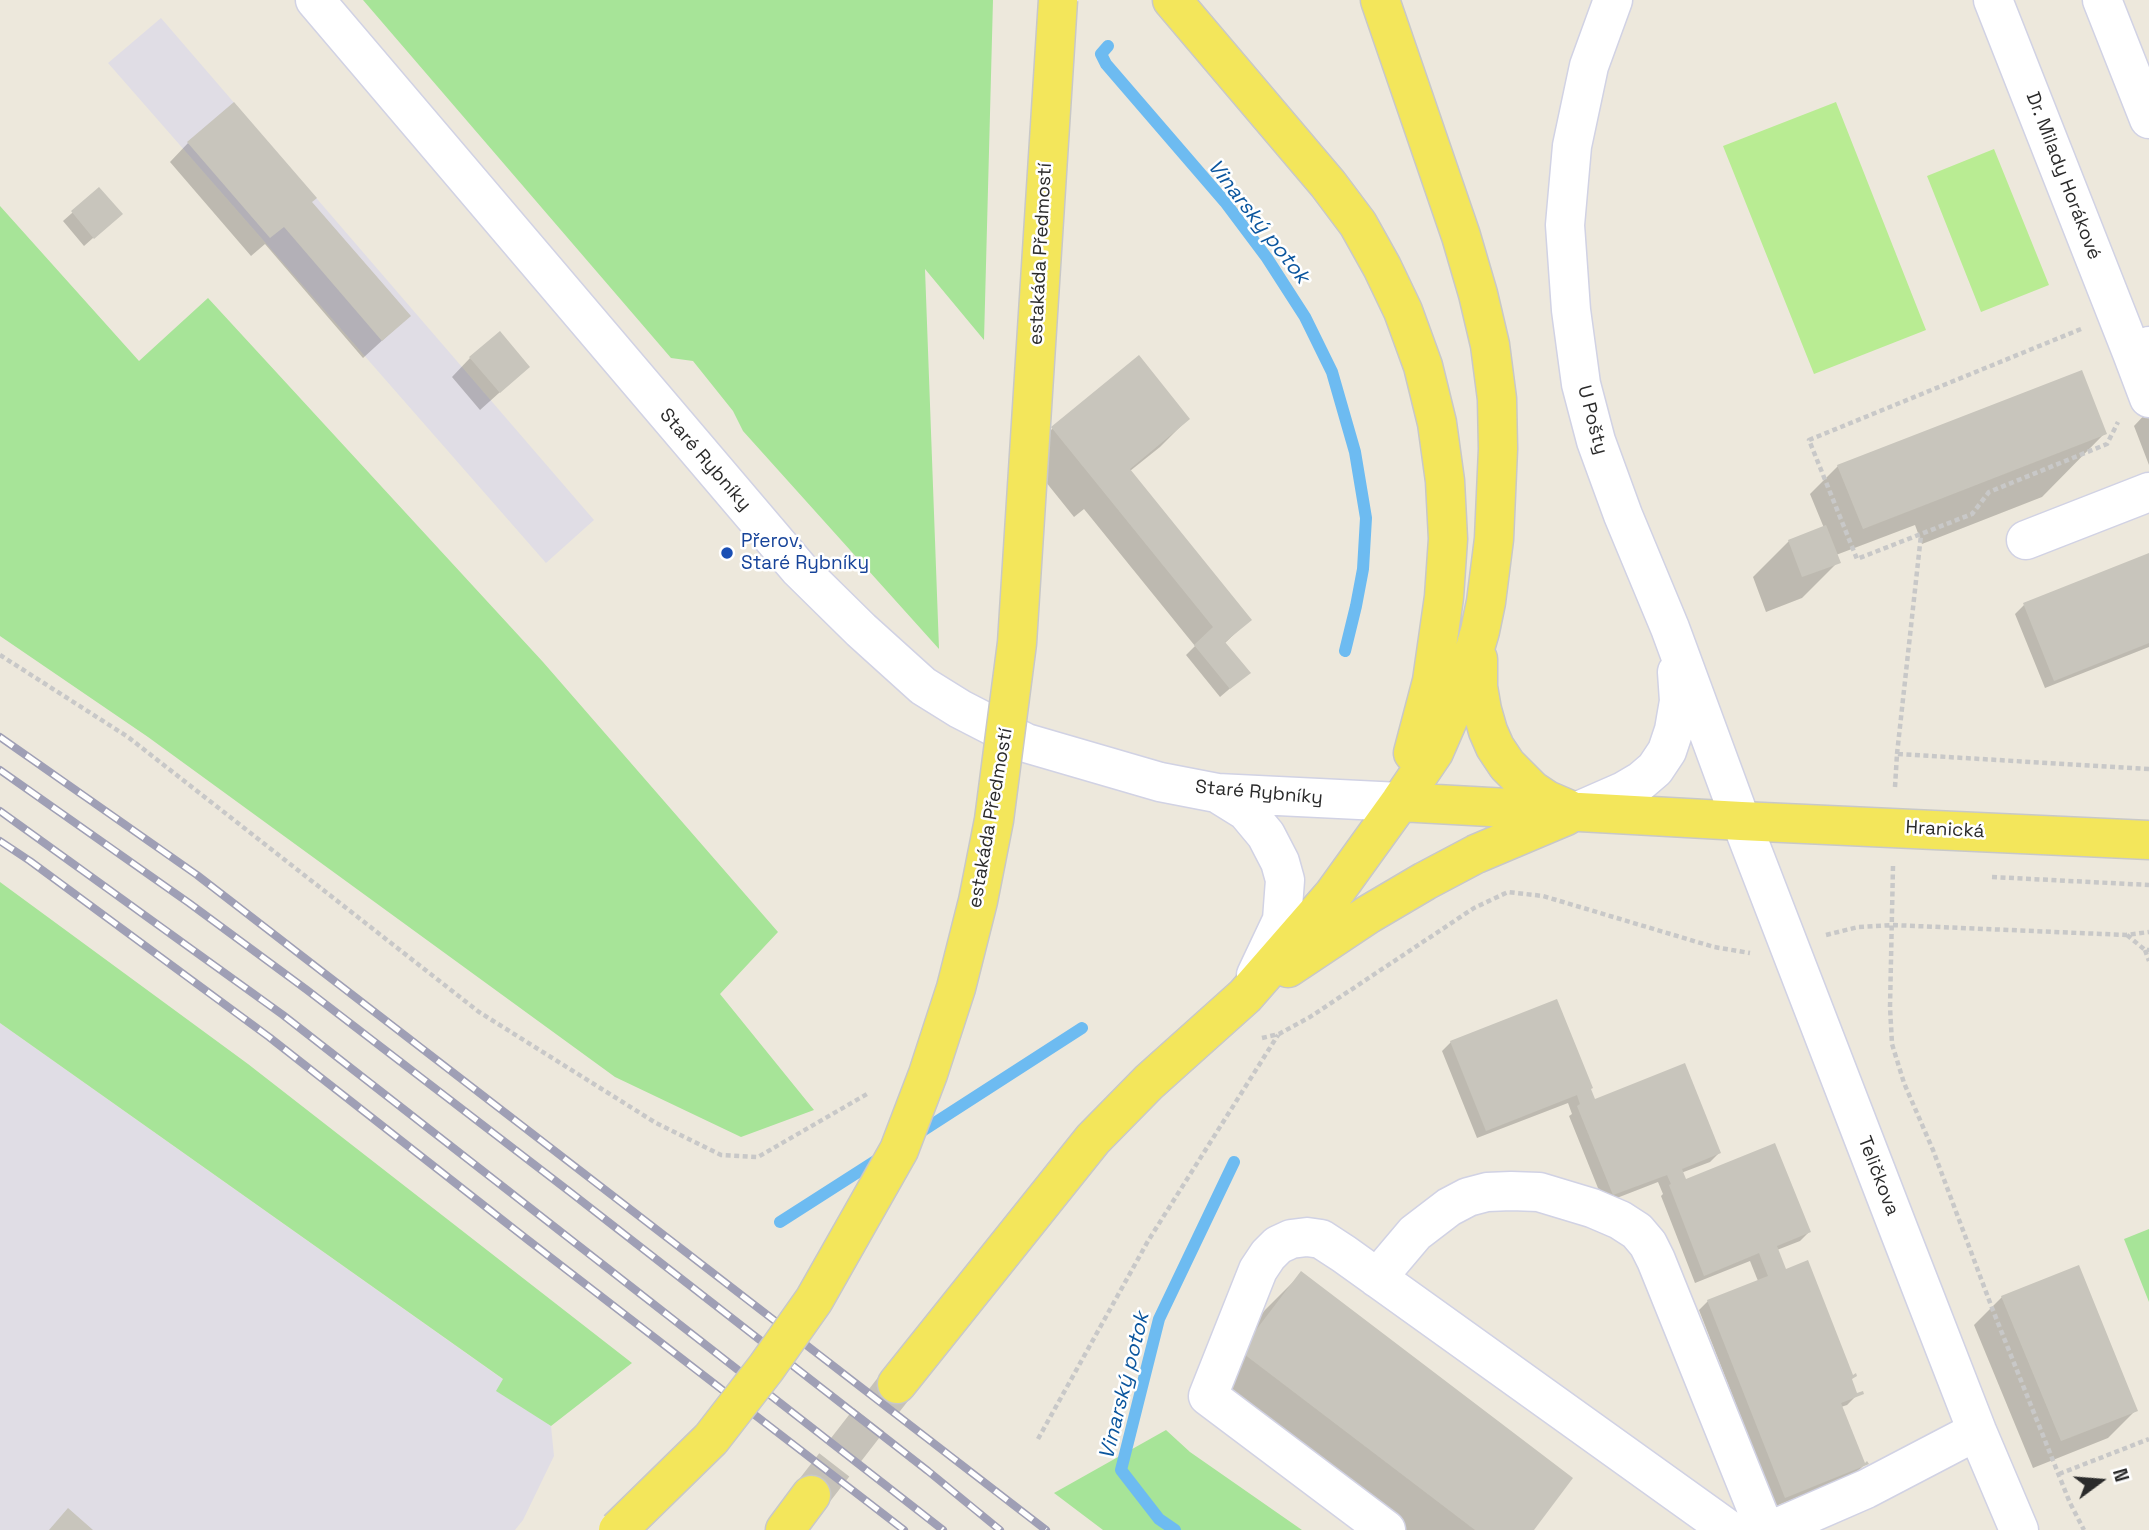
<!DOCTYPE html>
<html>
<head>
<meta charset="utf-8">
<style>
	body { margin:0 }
	#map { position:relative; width:2149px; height:1530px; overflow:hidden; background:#ede8dc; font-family:"Space Grotesk",sans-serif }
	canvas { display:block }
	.north { position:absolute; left:2065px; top:1446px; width:70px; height:70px; -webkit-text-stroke:5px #fff; paint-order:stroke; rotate:74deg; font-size:19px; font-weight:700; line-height:28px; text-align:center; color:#2b2b2b }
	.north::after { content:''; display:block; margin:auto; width:24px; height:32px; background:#2b2b2b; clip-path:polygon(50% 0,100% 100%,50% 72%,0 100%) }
</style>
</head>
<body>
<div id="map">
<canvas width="2149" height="1530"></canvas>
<div class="north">N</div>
</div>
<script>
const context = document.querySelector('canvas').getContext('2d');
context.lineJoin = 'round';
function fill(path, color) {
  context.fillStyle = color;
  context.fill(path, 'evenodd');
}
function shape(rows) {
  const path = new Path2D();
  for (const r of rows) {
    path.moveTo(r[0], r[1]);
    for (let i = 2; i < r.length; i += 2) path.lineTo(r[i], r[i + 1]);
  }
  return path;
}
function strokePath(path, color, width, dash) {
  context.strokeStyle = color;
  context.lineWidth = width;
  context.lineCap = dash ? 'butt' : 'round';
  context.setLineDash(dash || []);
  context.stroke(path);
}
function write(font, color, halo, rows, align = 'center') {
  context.font = font + ' "Space Grotesk",sans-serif';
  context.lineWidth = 5;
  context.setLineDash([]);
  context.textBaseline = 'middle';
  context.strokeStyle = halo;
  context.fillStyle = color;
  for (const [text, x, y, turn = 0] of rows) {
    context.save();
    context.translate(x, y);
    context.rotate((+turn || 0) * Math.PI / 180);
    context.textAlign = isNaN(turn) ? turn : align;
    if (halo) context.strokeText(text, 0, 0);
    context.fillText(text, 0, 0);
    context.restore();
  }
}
fill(shape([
	[161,18,594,520,546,563,108,63],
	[0,1023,504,1380,497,1391,551,1426,554,1456,523,1520,515,1530,0,1530]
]), '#e0dde5');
fill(shape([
	[363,0,993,0,984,340,925,269,939,649,743,431,733,411,693,361,671,358],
	[0,206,139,361,208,298,543,662,778,932,720,994,814,1110,741,1137,615,1077,148,737,0,636],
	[0,882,248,1064,632,1363,551,1426,496,1391,503,1379,0,1023],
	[2149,1229,2149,1302,2124,1239],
	[1166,1430,1190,1452,1302,1530,1103,1530,1054,1493]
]), '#a7e498');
fill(shape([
	[1836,102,1926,330,1814,374,1723,146],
	[1994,149,2049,285,1981,312,1927,176]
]), '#b9ec93');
fill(shape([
	[188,143,311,202,409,316,363,358,265,244,251,256,170,162],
	[99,189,111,222,84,246,63,221],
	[470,358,528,367,480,410,452,377],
	[2149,410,2149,465,2134,426],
	[1188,419,1160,447,1130,471,1249,620,1224,644,1248,673,1220,697,1186,655,1195,646,1084,509,1074,517,1025,456,1053,428],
	[2105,433,2042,497,1922,544,1915,525,1836,555,1838,562,1802,598,1766,612,1753,577,1789,541,1824,528,1810,494,1838,466],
	[2149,555,2149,647,2045,688,2015,614,2024,605],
	[1451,1042,1589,1089,1594,1101,1719,1153,1710,1162,1681,1173,1685,1182,1809,1232,1800,1241,1777,1250,1785,1271,1850,1379,1856,1396,1847,1405,1841,1407,1864,1465,1855,1474,1776,1506,1699,1310,1708,1301,1758,1281,1750,1261,1695,1283,1661,1196,1663,1194,1658,1182,1604,1203,1569,1116,1572,1114,1568,1103,1477,1138,1442,1051],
	[1301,1274,1532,1530,1392,1530,1206,1388,1265,1310],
	[2002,1297,2136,1410,2108,1438,2033,1468,1974,1325]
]), '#0003');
strokePath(shape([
	[1108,46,1101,54,1106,64,1225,202,1267,258,1305,317,1332,372,1355,452,1366,518,1363,569,1356,606,1345,651],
	[916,1135,1082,1028],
	[780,1222,880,1158],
	[1175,1530,1159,1519,1121,1470,1159,1319,1234,1162]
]), '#6dbbf1', 12);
fill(shape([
	[234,102,317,198,312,202,411,316,382,341,284,227,270,238,187,142],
	[99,187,123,214,94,239,71,211],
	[500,331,530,367,500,393,469,357],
	[1139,355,1190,419,1130,469,1252,620,1225,642,1251,673,1230,689,1194,645,1213,627,1051,427],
	[2082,370,2107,434,1863,529,1837,465],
	[1826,525,1841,563,1802,577,1788,540],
	[2149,553,2149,643,2054,681,2023,603],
	[1557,999,1593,1088,1591,1089,1595,1099,1685,1063,1721,1153,1682,1169,1686,1179,1775,1143,1811,1232,1777,1246,1786,1269,1808,1260,1853,1375,1856,1373,1857,1376,1852,1379,1857,1393,1863,1391,1864,1394,1841,1403,1865,1463,1867,1461,1869,1464,1785,1498,1707,1300,1768,1276,1759,1253,1704,1276,1669,1185,1671,1184,1667,1175,1613,1195,1577,1106,1580,1104,1577,1095,1486,1131,1450,1041],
	[2079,1265,2138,1411,2061,1441,2001,1296],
	[1301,1271,1573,1478,1534,1530,1475,1530,1240,1351],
	[68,1508,93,1530,49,1530]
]), '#c8c5bc');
strokePath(shape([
	[811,1495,897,1384]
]), '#c6c2b9', 38, [38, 19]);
const minor = shape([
	[315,0,799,569,861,630,923,686,960,709,1026,743,1160,782,1217,793,1400,802],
	[1613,0,1589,66,1572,146,1565,225,1571,310,1581,384,1596,441,1623,515,1670,628,1741,821,1900,1233,1977,1431,2019,1530],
	[1993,0,2132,353],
	[2102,0,2149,119],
	[2149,346,2132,353,2149,398],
	[2026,540,2149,492],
	[1217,793,1246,811,1266,835,1280,862,1285,880,1282,920,1256,975],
	[1576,812,1624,791,1641,781,1655,769,1667,751,1674,730,1679,701,1677,672],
	[1377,1278,1415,1233,1449,1207,1468,1197,1487,1192,1511,1191,1539,1192,1592,1208,1620,1220,1637,1231,1648,1244,1656,1260,1765,1530],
	[1386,1530,1208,1396,1258,1270,1268,1255,1278,1245,1291,1239,1307,1237,1321,1239,1344,1254,1729,1530],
	[1772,1530,1866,1489,1977,1431]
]);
const major = shape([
	[1172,0,1328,184,1358,224,1382,267,1403,311,1423,366,1437,423,1445,481,1448,539,1444,597,1432,681,1413,753],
	[1478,659,1478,687,1482,710,1488,731,1495,747,1507,765,1532,790,1547,800,1568,809],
	[1400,802,1741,821,2149,840],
	[1288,968,1369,914,1425,881,1476,854,1566,816],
	[897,1384,1093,1139,1149,1082,1245,996,1333,895,1400,802,1434,752,1467,676,1480,631,1486,602,1494,539,1498,449,1497,399,1490,345,1478,294,1461,236,1380,0],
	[785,1530,811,1495]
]);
strokePath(minor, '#d1d2e4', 41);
strokePath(major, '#c8c8c8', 41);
strokePath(shape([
	[2081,329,1809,440,1857,559,1972,514,1989,492,2107,444,2118,422],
	[0,655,128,737,479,1012,656,1123,721,1155,758,1157,867,1094],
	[1897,754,1921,535],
	[1895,787,1897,754,2149,769],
	[1893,866,1890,1007,1892,1044,1904,1083,1933,1150,1992,1308,2070,1503,2084,1530],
	[1992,877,2149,885],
	[1826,935,1858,927,1892,925,2126,935,2149,932],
	[2127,935,2145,950,2149,950],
	[2145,950,2149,961],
	[1262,1038,1279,1034,1310,1017,1474,908,1508,892,1543,896,1714,947,1750,953],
	[1038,1439,1148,1241,1278,1035],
	[2059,1474,2149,1439]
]), '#c8c8c8', 4.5, [5, 3.5]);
strokePath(minor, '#fff', 38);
strokePath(major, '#f3e65b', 38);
const rail = shape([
	[0,737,197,875,1046,1530],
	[0,770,189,903,307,990,570,1192,928,1471,1000,1530],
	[0,811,283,1015,943,1530],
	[0,841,30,861,269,1037,528,1240,904,1530]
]);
strokePath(rail, '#9f9fb5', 8);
strokePath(rail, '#fff', 5, [16]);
const majorBridge = shape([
	[618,1530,711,1439,766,1368,814,1300,899,1150,928,1074,956,988,978,901,994,820,1017,643,1058,0]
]);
strokePath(majorBridge, '#c8c8c8', 41, []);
strokePath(majorBridge, '#f3e65b', 38);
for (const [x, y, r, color] of [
	[727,553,7,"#1a4fb4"]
]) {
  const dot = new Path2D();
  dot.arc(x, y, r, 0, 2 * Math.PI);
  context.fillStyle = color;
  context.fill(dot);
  strokePath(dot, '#fff', 2.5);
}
write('19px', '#2b2b2b', '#fff', [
	["Dr. Milady Horákové",2063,176,69],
	["estakáda Předmostí",1041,254,-87],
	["U Pošty",1592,420,75],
	["Staré Rybníky",705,460,49],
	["Staré Rybníky",1259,793,5],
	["estakáda Předmostí",991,818,-80],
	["Hranická",1945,830,3],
	["Teličkova",1878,1176,69]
]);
write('19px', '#164399', '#fff', [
	["Přerov,",741,542],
	["Staré Rybníky",741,564]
], 'left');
write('italic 21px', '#0b569e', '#fff', [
	["Vinarský potok",1258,222,52],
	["Vinarský potok",1125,1386,-76]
]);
</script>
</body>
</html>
